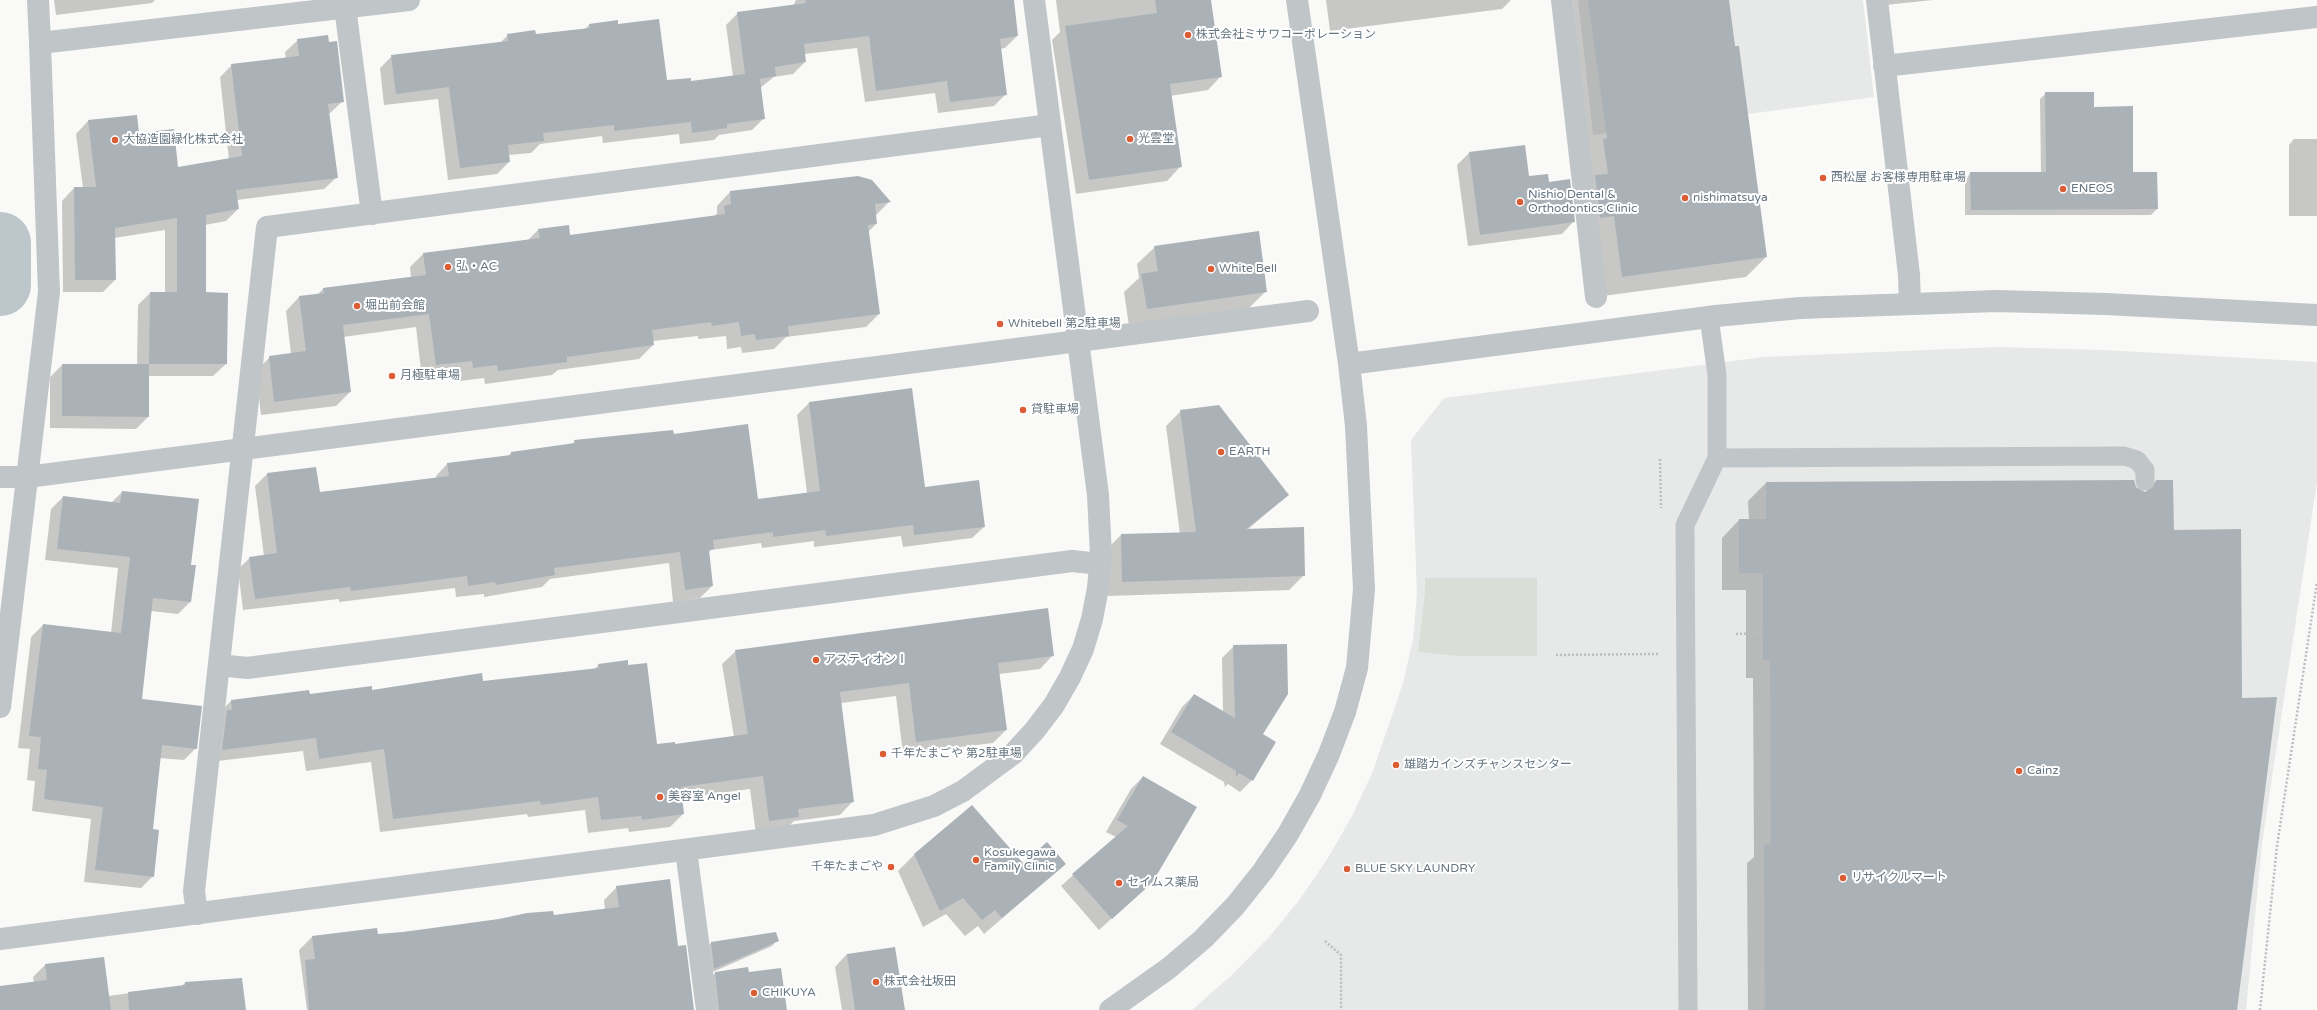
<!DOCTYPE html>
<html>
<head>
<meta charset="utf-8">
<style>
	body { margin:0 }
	canvas { display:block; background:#f9f9f7 }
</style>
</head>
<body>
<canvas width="2317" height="1010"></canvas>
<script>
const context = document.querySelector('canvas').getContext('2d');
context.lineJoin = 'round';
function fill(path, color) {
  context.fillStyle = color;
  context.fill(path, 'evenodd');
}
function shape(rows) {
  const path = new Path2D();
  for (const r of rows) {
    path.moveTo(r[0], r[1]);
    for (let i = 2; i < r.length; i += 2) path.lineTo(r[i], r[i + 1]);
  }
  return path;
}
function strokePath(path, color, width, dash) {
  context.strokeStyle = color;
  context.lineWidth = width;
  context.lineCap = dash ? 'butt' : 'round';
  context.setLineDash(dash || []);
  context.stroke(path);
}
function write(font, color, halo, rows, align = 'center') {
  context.font = font + ' "Varela Round","Noto Sans JP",sans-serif';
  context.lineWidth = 4;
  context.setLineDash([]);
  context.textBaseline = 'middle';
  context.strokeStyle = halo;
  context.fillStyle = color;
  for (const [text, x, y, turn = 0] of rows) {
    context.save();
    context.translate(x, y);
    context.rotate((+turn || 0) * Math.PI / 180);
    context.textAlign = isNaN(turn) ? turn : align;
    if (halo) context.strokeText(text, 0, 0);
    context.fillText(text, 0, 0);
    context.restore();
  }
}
fill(shape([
	[1578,0,1863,0,1874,97,1593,135],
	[1997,347,2104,350,2317,362,2317,482,2262,843,2246,1010,1192,1010,1235,972,1270,936,1300,899,1328,858,1352,816,1373,771,1403,683,1413,639,1417,593,1411,440,1444,398,1764,357]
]), '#e7e8e8');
fill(shape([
	[1425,578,1537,578,1537,656,1459,656,1418,652,1425,593]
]), '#d9ded6');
fill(shape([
	[54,0,155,0,152,3,56,15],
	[796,0,1012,0,1017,36,1005,48,1000,49,1006,94,994,106,938,113,935,93,865,102,857,48,804,54,805,62,793,74,774,77,760,88,764,118,752,130,719,135,714,140,680,144,679,134,603,143,602,136,540,144,531,153,508,155,509,162,497,174,448,180,438,99,384,105,380,68,392,56,500,43,508,35,535,35,585,29,590,24,617,25,666,82,690,82,733,77,726,25,738,13,793,6],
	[1056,0,1210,0,1221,76,1208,90,1170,96,1180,167,1167,181,1076,194,1052,40,1060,32],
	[1326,0,1511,0,1502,9,1330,31],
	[1573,0,1728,0,1766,257,1746,277,1603,296],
	[1875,0,1933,0,1876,6],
	[298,40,343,101,329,114,337,177,324,189,237,200,238,209,226,221,205,225,205,293,226,364,213,376,148,376,148,417,136,429,50,428,50,377,62,365,137,365,138,305,150,293,165,293,165,230,114,238,115,280,103,292,63,292,62,201,74,188,83,188,76,134,88,121,138,134,178,168,229,160,220,77,232,65,286,59,285,52],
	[2046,93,2093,108,2132,173,2157,209,2151,215,1965,215,1965,179,1971,173,2041,173,2040,99],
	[2294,139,2317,139,2317,216,2289,216,2289,145],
	[1524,146,1528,178,1548,183,1574,221,1562,234,1468,246,1457,165,1469,153],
	[730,192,889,202,875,216,876,224,868,232,879,314,866,327,786,337,774,349,742,353,741,347,727,349,726,336,698,339,698,336,653,341,653,345,639,359,558,370,552,375,485,384,484,378,460,381,459,374,422,379,416,327,343,337,350,392,336,406,261,415,256,371,270,357,291,354,286,311,299,297,317,295,324,288,411,277,410,267,423,254,528,240,539,229,569,236,714,217,717,213,717,206],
	[1155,247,1266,291,1248,309,1129,326,1124,292,1139,278,1137,264],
	[809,403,924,488,984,527,972,538,903,547,901,536,814,547,814,541,762,548,761,543,711,550,708,553,712,586,700,598,673,602,669,563,550,579,542,587,484,597,484,594,456,597,455,588,339,602,339,599,243,610,238,569,250,558,264,556,255,486,267,474,319,493,436,479,436,476,447,464,507,457,511,453,572,444,575,441,673,435,757,500,807,493,797,415],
	[1181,411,1288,495,1247,530,1304,575,1289,590,1108,596,1106,550,1121,535,1180,534,1166,426],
	[2156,481,2173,531,2236,1010,1748,1010,1747,863,1754,857,1753,678,1746,678,1746,590,1722,590,1722,538,1739,520,1749,520,1748,501,1766,483,2135,487,2145,493],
	[122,492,190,566,195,566,190,602,178,614,151,611,141,700,196,748,184,760,159,758,152,830,153,876,141,888,84,882,91,819,32,811,35,781,27,780,30,749,18,748,31,637,43,625,111,633,118,568,45,560,51,509,63,497,111,503],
	[1234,646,1261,735,1252,780,1240,792,1228,784,1225,787,1224,782,1160,744,1182,707,1194,695,1223,712,1222,658],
	[736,651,1053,655,1040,669,999,674,1006,730,993,743,903,754,896,696,841,703,853,801,840,815,794,821,785,830,756,834,750,789,681,798,683,814,670,827,629,832,628,828,588,833,585,810,528,817,527,814,380,832,371,762,306,771,303,751,209,762,218,714,231,701,482,682,594,669,599,665,627,666,657,745,674,745,734,737,722,664],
	[1143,777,1145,888,1099,930,1061,886,1116,837,1106,832,1131,789],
	[915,854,1022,864,1065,864,984,934,978,926,965,936,946,914,923,927,898,871],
	[617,887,677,947,693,1010,307,1010,299,950,312,937,376,929,377,935,605,910,604,900],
	[777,940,772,946,708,974,705,949,711,943],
	[847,954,903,1010,842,1010,835,967],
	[103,958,108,996,182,986,185,983,245,1010,0,1010,0,987,34,983,33,977,45,965],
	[747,969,748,974,786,1010,704,1010,702,986,715,973]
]), '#0003');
strokePath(shape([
	[0,243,0,285]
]), '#bcc6cb', 62);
fill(shape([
	[805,0,1014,0,1018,36,1000,39,1007,95,950,102,947,81,876,91,869,36,804,44,806,62,775,67,776,76,760,79,765,119,727,124,727,128,692,133,691,122,614,131,614,125,543,133,544,141,508,145,510,162,460,168,449,87,396,94,391,55,508,41,507,34,535,30,536,34,590,28,589,24,618,20,618,24,659,19,667,80,691,78,691,81,745,74,737,12,806,3],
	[1155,0,1211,0,1222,77,1170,84,1182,167,1089,180,1065,26,1157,13],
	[1588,0,1729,0,1735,46,1739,46,1767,257,1622,277,1614,216,1600,218,1595,175,1608,174,1603,139,1607,138],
	[328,35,329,42,337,41,344,102,328,104,338,178,236,190,239,209,206,215,206,292,228,293,227,364,149,364,149,417,62,416,62,364,149,364,150,292,177,292,177,218,115,228,116,280,75,280,74,187,96,187,88,120,137,115,139,133,174,129,178,167,242,156,231,64,299,56,297,39],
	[2045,92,2094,92,2094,107,2133,106,2133,172,2157,172,2158,209,1971,210,1970,172,2046,172],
	[1525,145,1529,176,1548,174,1549,182,1570,179,1575,222,1480,235,1469,152],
	[858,176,872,180,891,202,875,204,877,224,868,225,880,314,788,326,789,336,756,340,755,334,741,336,739,322,712,326,711,322,652,330,654,345,567,357,567,362,498,371,497,365,473,368,472,361,436,365,429,314,343,325,351,392,274,402,269,356,306,351,299,296,324,293,323,288,426,275,423,253,540,238,538,229,569,225,570,235,725,214,724,206,731,204,730,191],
	[1259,231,1267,292,1147,309,1141,274,1158,271,1154,246],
	[912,388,925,487,979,480,985,527,914,535,913,525,826,536,825,530,773,537,773,532,713,540,714,549,709,550,713,586,685,590,680,552,554,568,555,575,496,585,495,582,468,586,467,576,351,591,350,587,255,599,249,557,277,553,267,473,316,467,320,492,449,476,447,463,511,455,511,452,575,443,574,440,673,430,674,434,748,424,758,499,820,491,809,402],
	[1219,405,1289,495,1246,529,1304,527,1305,576,1122,582,1121,534,1196,532,1180,410],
	[2134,480,2136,487,2145,492,2154,487,2156,480,2173,480,2174,530,2241,529,2242,698,2277,697,2237,1010,1765,1010,1764,845,1771,844,1770,660,1763,660,1763,573,1739,573,1739,519,1766,519,1766,482],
	[122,491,199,499,191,565,196,565,191,602,153,598,142,699,202,706,197,749,162,745,153,829,159,830,154,877,95,870,103,807,44,799,47,770,38,769,41,737,29,736,43,624,121,633,130,557,57,549,63,496,120,503],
	[1048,608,1054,656,998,663,1007,730,916,742,909,683,840,692,854,802,798,809,799,817,769,821,763,776,681,787,684,814,642,820,641,816,601,820,598,797,541,805,540,801,393,819,384,749,319,759,316,738,222,750,227,710,232,710,231,700,309,690,310,694,372,686,372,690,482,673,483,681,599,668,598,664,628,660,628,665,647,663,657,744,675,742,675,744,748,734,735,650],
	[1287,644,1288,694,1263,734,1276,742,1253,781,1239,773,1236,777,1236,771,1171,732,1194,694,1235,718,1233,645],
	[1143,776,1197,807,1152,883,1112,919,1072,874,1128,826,1117,820],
	[972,805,1023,863,1047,842,1066,864,1002,918,995,910,982,920,963,898,940,911,914,854],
	[670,879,678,946,686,945,694,1010,309,1010,305,960,315,959,312,936,377,928,378,934,403,932,499,919,527,913,553,911,554,915,619,907,616,886],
	[776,932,779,941,714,969,711,942],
	[895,947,905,1010,855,1010,847,954],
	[104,957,111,1010,0,1010,0,986,47,980,45,964],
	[748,967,749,972,781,968,787,1010,719,1010,715,972],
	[242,978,246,1010,129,1010,128,992,185,985,185,982]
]), '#aab2b7');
strokePath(shape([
	[1660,459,1661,508],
	[1736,634,1763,633],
	[1556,655,1658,654],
	[1325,941,1341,955,1341,1010],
	[2260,1010,2277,846,2317,582]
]), '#bbbec0', 2.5, [2, 2]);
strokePath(shape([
	[1717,458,2124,456,2137,460,2145,470,2145,481],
	[1688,1010,1685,525,1717,458,1717,375,1709,317]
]), '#c0c5c8', 19);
strokePath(shape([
	[38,0,40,43],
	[1585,200,1596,297],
	[1078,341,1308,311]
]), '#c0c5c8', 22);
strokePath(shape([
	[1562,0,1585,200],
	[1877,0,1909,275,1910,304],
	[345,7,372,214],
	[1884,66,2317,17],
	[0,477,27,477,1078,341],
	[219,665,247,668,1072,561,1100,564],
	[0,707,49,292,40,43],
	[686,850,707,1010],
	[197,914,194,891,267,227,1050,125],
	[0,939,874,825,934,806,963,791,1013,754,1035,730,1054,705,1070,677,1083,649,1092,619,1098,588,1101,556,1098,495,1034,0]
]), '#c0c5c8', 22);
strokePath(shape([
	[40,43,409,0],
	[1349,364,1716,316,1800,308,1997,301,2106,304,2317,315],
	[1110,1010,1169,968,1203,939,1235,906,1263,871,1288,834,1310,795,1329,754,1345,712,1357,668,1364,589,1356,426,1349,364,1297,0]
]), '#c0c5c8', 22);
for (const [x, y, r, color] of [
	[1188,35,4,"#db5d36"],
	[1130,139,4,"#db5d36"],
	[115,140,4,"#db5d36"],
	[1823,178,4,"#db5d36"],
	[2063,189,4,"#db5d36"],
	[1685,198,4,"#db5d36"],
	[1520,202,4,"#db5d36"],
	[448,267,4,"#db5d36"],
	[1211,269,4,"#db5d36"],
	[357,306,4,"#db5d36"],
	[1000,324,4,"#db5d36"],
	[392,376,4,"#db5d36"],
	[1023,410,4,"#db5d36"],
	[1221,452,4,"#db5d36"],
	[816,660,4,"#db5d36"],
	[883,754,4,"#db5d36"],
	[1396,765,4,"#db5d36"],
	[2019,771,4,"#db5d36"],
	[660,797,4,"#db5d36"],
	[976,860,4,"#db5d36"],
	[891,867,4,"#db5d36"],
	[1347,869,4,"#db5d36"],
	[1843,878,4,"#db5d36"],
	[1119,883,4,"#db5d36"],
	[876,982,4,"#db5d36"],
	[754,993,4,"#db5d36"]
]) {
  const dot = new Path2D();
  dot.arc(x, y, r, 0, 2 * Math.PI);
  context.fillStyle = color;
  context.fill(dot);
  strokePath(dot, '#fff', 1.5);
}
write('12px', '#667580', '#fff', [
	["株式会社ミサワコーポレーション",1196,35],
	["光雲堂",1138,139],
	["大協造園緑化株式会社",123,140],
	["西松屋 お客様専用駐車場",1831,178],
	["ENEOS",2071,189],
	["Nishio Dental &",1528,195],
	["Orthodontics Clinic",1528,209],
	["nishimatsuya",1693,198],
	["弘・AC",456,267],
	["White Bell",1219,269],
	["堀出前会館",365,306],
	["Whitebell 第2駐車場",1008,324],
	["月極駐車場",400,376],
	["貸駐車場",1031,410],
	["EARTH",1229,452],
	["アスティオンⅠ",824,660],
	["千年たまごや 第2駐車場",891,754],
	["雄踏カインズチャンスセンター",1404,765],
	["Cainz",2027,771],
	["美容室 Angel",668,797],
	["Kosukegawa",984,853],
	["Family Clinic",984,867],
	["千年たまごや",883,867,"right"],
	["BLUE SKY LAUNDRY",1355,869],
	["リサイクルマート",1851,878],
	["セイムス薬局",1127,883],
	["株式会社坂田",884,982],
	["CHIKUYA",762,993]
], 'left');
</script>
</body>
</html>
